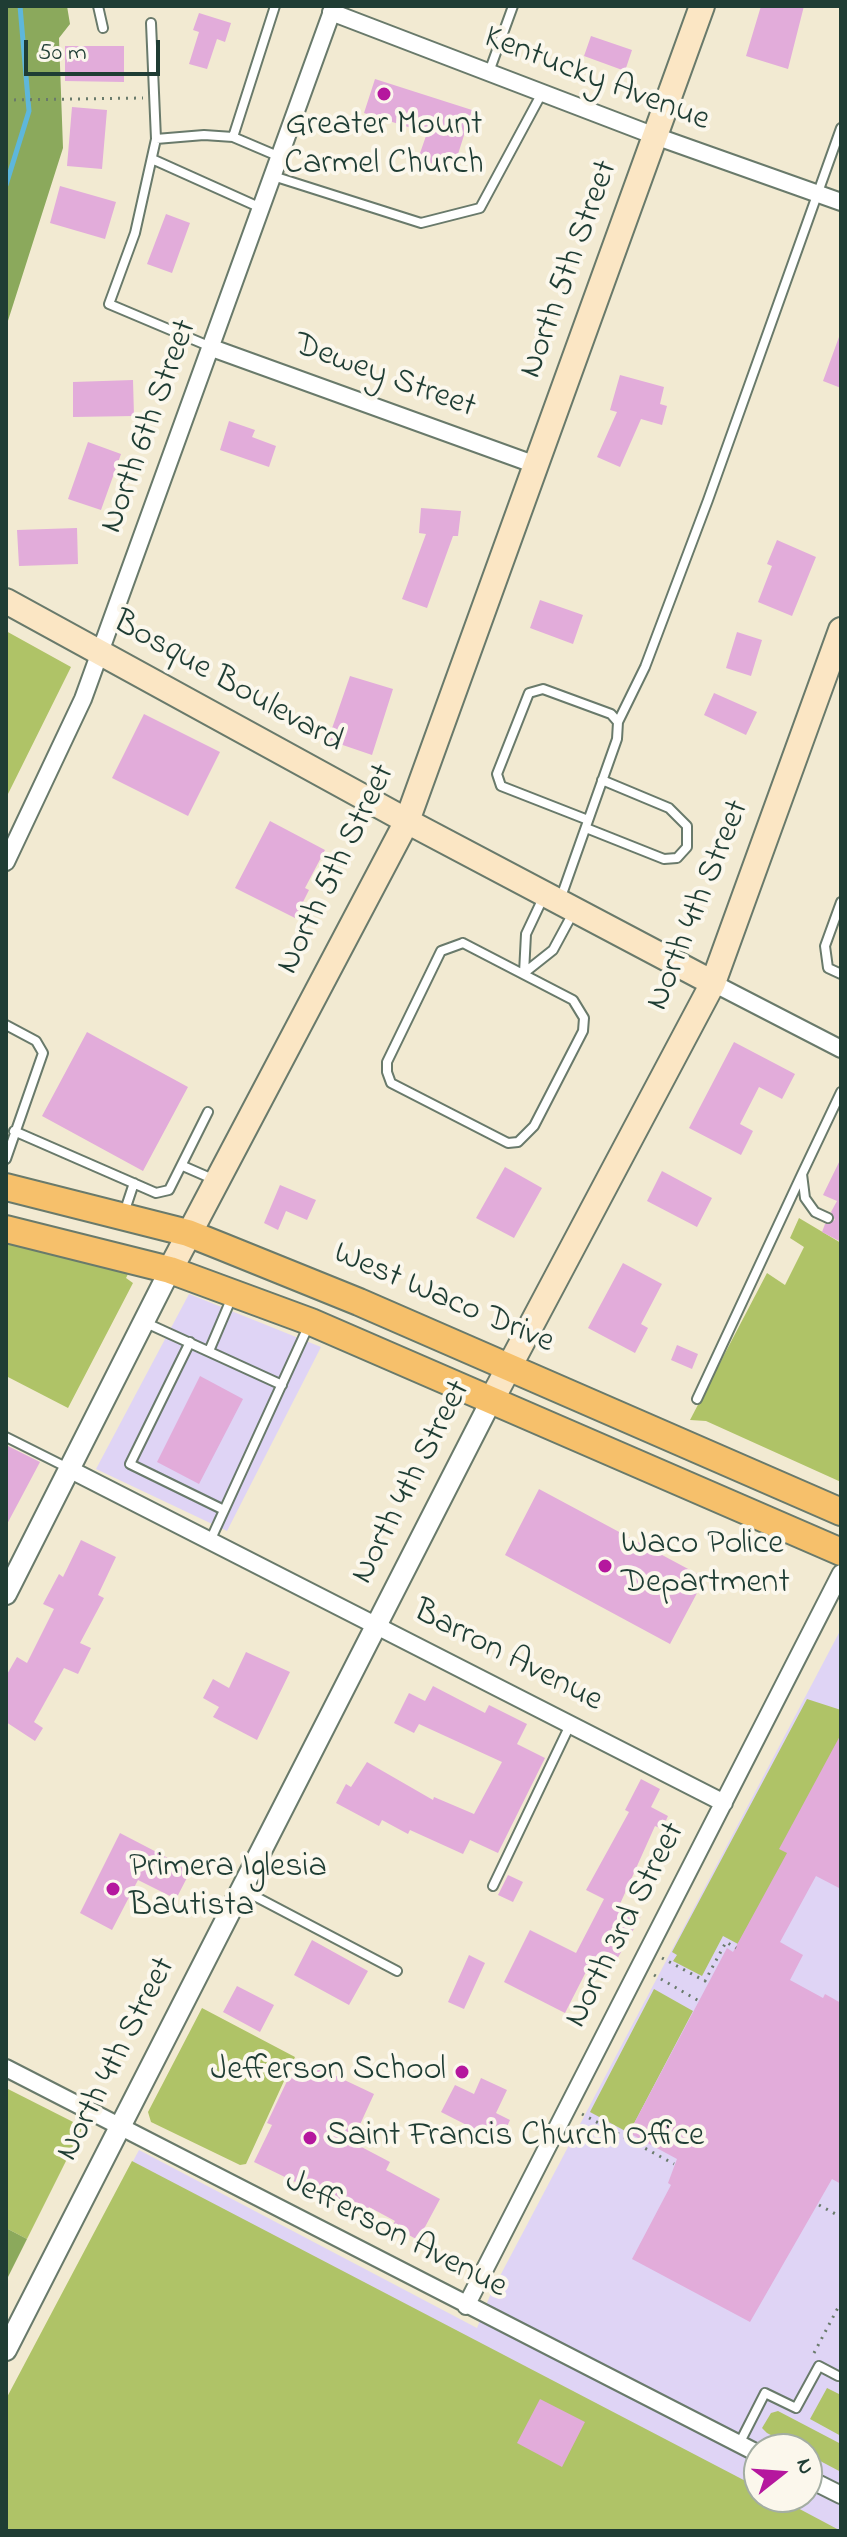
<!DOCTYPE html>
<html>
<head>
<meta charset="utf-8">
<style>
	body { margin:0 }
	#map { position:relative; width:847px; height:2537px; overflow:hidden; background:#f2ead2; font-family:"Indie Flower",sans-serif }
	canvas { display:block }
	.frame { position:absolute; inset:0; border:8px solid #1f3d34; pointer-events:none }
	.north { position:absolute; left:743px; top:2433px; width:80px; height:80px; box-sizing:border-box; background:#fbf7ec; border:2px solid #a3ada2; border-radius:50%; rotate:73deg; font-size:22px; font-weight:700; line-height:32px; text-align:center; color:#1f3d34 }
	.north::after { content:''; display:block; margin:auto; width:28px; height:36px; background:#b5179e; clip-path:polygon(50% 0,100% 100%,50% 72%,0 100%) }
	.scale { position:absolute; left:24px; top:40px; width:136px; height:36px; box-sizing:border-box; border:4px solid #1f3d34; border-top:0; padding-left:10px; font-size:24px; line-height:28px; white-space:nowrap; color:#1f3d34; -webkit-text-stroke:6px #fbf7ec; paint-order:stroke }
</style>
</head>
<body>
<div id="map">
<canvas width="847" height="2537"></canvas>
<div class="frame"></div>
<div class="north">N</div>
<div class="scale">50 m</div>
</div>
<script>
const context = document.querySelector('canvas').getContext('2d');
context.lineJoin = 'round';
function fill(path, color) {
  context.fillStyle = color;
  context.fill(path, 'evenodd');
}
function shape(rows) {
  const path = new Path2D();
  for (const r of rows) {
    path.moveTo(r[0], r[1]);
    for (let i = 2; i < r.length; i += 2) path.lineTo(r[i], r[i + 1]);
  }
  return path;
}
function strokePath(path, color, width, dash) {
  context.strokeStyle = color;
  context.lineWidth = width;
  context.lineCap = dash ? 'butt' : 'round';
  context.setLineDash(dash || []);
  context.stroke(path);
}
function write(font, color, halo, rows, align = 'center') {
  context.font = font + ' "Indie Flower",sans-serif';
  context.lineWidth = 8;
  context.setLineDash([]);
  context.textBaseline = 'middle';
  context.strokeStyle = halo;
  context.fillStyle = color;
  for (const [text, x, y, turn = 0] of rows) {
    context.save();
    context.translate(x, y);
    context.rotate((+turn || 0) * Math.PI / 180);
    context.textAlign = isNaN(turn) ? turn : align;
    if (halo) context.strokeText(text, 0, 0);
    context.fillText(text, 0, 0);
    context.restore();
  }
}
fill(shape([
	[189,1294,321,1347,227,1531,96,1469],
	[841,1629,841,2531,6,2531,6,2400,139,2150,477,2328,491,2293],
	[759,2449,807,2449,807,2497,759,2497]
]), '#dfd4f5');
fill(shape([
	[6,631,71,667,6,798],
	[799,1218,841,1243,841,1482,706,1421,690,1420,767,1273,785,1285,804,1247,790,1238],
	[6,1240,129,1272,126,1278,133,1283,68,1408,6,1376],
	[807,1699,841,1710,841,1757,738,1944,723,1936,702,1976,673,1961,677,1955,672,1952],
	[654,1989,693,2011,629,2133,590,2112],
	[202,2008,295,2057,246,2164,240,2165,151,2122,148,2112],
	[6,2088,83,2127,27,2239,6,2228],
	[132,2161,759,2488,759,2497,777,2497,841,2531,6,2531,6,2399],
	[827,2388,841,2395,841,2436,810,2419],
	[778,2411,841,2444,841,2472,807,2454,807,2449,797,2449,767,2433,762,2428,771,2413]
]), '#afc367');
fill(shape([
	[6,6,67,6,70,24,59,38,63,148,6,327],
	[6,2228,27,2239,6,2281]
]), '#8ba95c');
strokePath(shape([
	[6,185,29,111,20,6]
]), '#5eb7db', 5);
fill(shape([
	[761,6,804,6,788,69,746,56],
	[199,13,231,23,225,42,217,39,207,69,189,64,199,32,193,30],
	[591,36,632,50,625,71,584,56],
	[65,46,124,46,124,82,65,81],
	[375,79,472,110,453,170,418,159,427,133,364,113],
	[72,107,107,110,102,169,67,166],
	[60,186,116,202,105,239,50,223],
	[166,214,190,223,172,273,147,264],
	[839,337,841,338,841,388,823,381],
	[620,375,664,387,660,404,667,406,662,425,641,419,620,467,597,457,617,412,610,410],
	[133,380,134,416,73,417,73,382],
	[229,421,255,430,252,437,276,446,269,467,220,450],
	[88,442,121,454,101,510,68,499],
	[421,508,461,511,458,536,453,536,427,608,402,599,426,534,419,533],
	[77,528,78,564,19,566,17,530],
	[777,540,816,557,792,616,758,602,772,566,767,564],
	[540,600,583,615,573,644,530,628],
	[737,632,762,640,751,676,726,668],
	[350,676,393,689,372,755,328,740],
	[714,693,757,712,746,735,704,715],
	[144,714,220,752,188,816,112,778],
	[270,821,325,850,305,888,309,890,295,918,235,888],
	[87,1032,188,1087,143,1171,42,1116],
	[734,1042,795,1074,782,1099,759,1087,740,1124,753,1131,741,1155,689,1128],
	[841,1158,841,1242,822,1232,825,1224,835,1220,831,1212,837,1201,823,1195],
	[505,1167,542,1188,514,1238,476,1218],
	[662,1171,712,1198,697,1227,647,1201],
	[280,1185,316,1200,307,1220,286,1211,278,1230,264,1223],
	[623,1263,662,1284,641,1324,648,1328,635,1353,588,1328],
	[677,1345,698,1354,692,1369,671,1360],
	[200,1376,243,1399,199,1484,157,1462],
	[6,1445,40,1462,6,1526],
	[539,1489,705,1578,670,1644,505,1555],
	[81,1540,116,1557,98,1595,104,1598,80,1643,91,1648,78,1674,64,1668,34,1722,43,1728,35,1741,6,1722,6,1676,17,1657,27,1663,54,1609,43,1604,59,1574,63,1577],
	[246,1652,290,1672,257,1740,213,1717,219,1707,203,1698,213,1679,229,1688],
	[433,1686,485,1713,489,1705,527,1724,517,1744,545,1758,498,1853,470,1840,463,1854,410,1830,408,1834,382,1820,379,1826,336,1803,346,1784,351,1787,367,1762,433,1800,434,1797,474,1814,502,1762,419,1724,414,1733,394,1723,409,1693,425,1701],
	[841,1734,841,1889,816,1876,780,1942,803,1955,790,1980,823,1998,825,1994,841,2003,841,2184,832,2179,750,2322,632,2259,671,2185,668,2183,677,2159,629,2133,727,1948,733,1952,787,1853,779,1849],
	[641,1779,660,1789,651,1807,668,1816,662,1829,655,1826,620,1904,641,1916,610,1972,591,1962,565,2013,504,1982,530,1930,576,1953,604,1899,586,1890,629,1812,625,1810],
	[120,1833,191,1870,176,1899,138,1880,112,1930,80,1913],
	[508,1875,523,1882,513,1902,498,1895],
	[312,1940,368,1971,349,2005,294,1975],
	[469,1955,485,1963,464,2009,448,2002],
	[237,1986,274,2005,260,2032,223,2012],
	[298,2058,374,2094,352,2142,390,2162,386,2170,440,2199,418,2240,392,2226,395,2221,369,2207,365,2216,254,2162,272,2125,267,2123],
	[481,2078,507,2090,496,2113,510,2120,500,2142,441,2112,455,2085,474,2094],
	[540,2399,585,2422,562,2467,517,2443]
]), '#e2acda');
const service = shape([
	[98,6,103,28],
	[151,23,156,139,135,233,109,304,211,347],
	[489,72,513,6],
	[233,137,280,157],
	[156,139,204,135,233,137,275,6],
	[152,159,261,208],
	[273,176,421,223,480,208,542,93],
	[618,722,645,667,708,500,841,128],
	[586,828,664,859,677,858,687,847,687,826,669,808,602,780],
	[561,897,617,739,618,722,611,714,543,689,529,693,497,774,501,786,588,820],
	[841,902,825,946,828,968,841,974],
	[463,943,573,1000,584,1018,583,1031,534,1126,518,1142,508,1143,391,1083,387,1072,387,1062,441,951,463,943],
	[524,973,526,934,543,898],
	[524,973,553,950,573,913],
	[6,1025,36,1041,43,1053,6,1159],
	[14,1131,156,1193,169,1190,208,1112],
	[183,1166,215,1180],
	[124,1213,134,1183],
	[828,1218,815,1212,805,1198,802,1174,841,1092],
	[144,1322,282,1385],
	[190,1342,130,1464,224,1510],
	[209,1351,232,1297],
	[697,1399,802,1174],
	[6,1437,70,1469],
	[210,1541,308,1327],
	[493,1886,570,1725],
	[243,1890,397,1971],
	[739,2444,765,2393,796,2408,819,2366,838,2376]
]);
const minor = shape([
	[331,12,655,136,841,202],
	[212,348,536,465],
	[6,862,83,699,334,6],
	[713,983,841,1049],
	[71,1470,724,1803],
	[6,2068,759,2454],
	[466,2306,841,1573],
	[807,2478,841,2495]
]);
const tertiary = shape([
	[6,1594,170,1270],
	[6,2350,492,1399]
]);
const secondary = shape([
	[6,601,418,827,713,983],
	[170,1270,407,821,702,6],
	[492,1399,713,983,841,630]
]);
const primary = shape([
	[6,1187,188,1233,223,1247,359,1302,841,1512],
	[6,1229,170,1270,311,1322,841,1552]
]);
strokePath(service, '#697a6b', 12);
strokePath(minor, '#697a6b', 20);
strokePath(tertiary, '#697a6b', 24);
strokePath(secondary, '#697a6b', 28);
strokePath(primary, '#697a6b', 30);
strokePath(shape([
	[6,100,143,98],
	[662,1958,705,1981,726,1942,736,1948],
	[654,1975,699,2001],
	[582,2114,674,2164],
	[819,2205,841,2217],
	[814,2353,841,2302]
]), '#697a6b', 3, [2, 6]);
strokePath(service, '#fff', 8);
strokePath(minor, '#fff', 16);
strokePath(tertiary, '#fff', 20);
strokePath(secondary, '#fbe6c4', 24);
strokePath(primary, '#f6c06b', 26);
for (const [x, y, r, color] of [
	[384,94,8,"#b5179e"],
	[605,1566,8,"#b5179e"],
	[113,1889,8,"#b5179e"],
	[462,2072,8,"#b5179e"],
	[310,2138,8,"#b5179e"]
]) {
  const dot = new Path2D();
  dot.arc(x, y, r, 0, 2 * Math.PI);
  context.fillStyle = color;
  context.fill(dot);
  strokePath(dot, '#fbf7ec', 3);
}
write('34px', '#1f3d34', '#fbf7ec', [
	["Kentucky Avenue",596,81,21],
	["North 5th Street",571,270,-70],
	["Dewey Street",384,378,20],
	["North 6th Street",151,427,-70],
	["Bosque Boulevard",227,684,29],
	["North 5th Street",338,870,-64],
	["North 4th Street",700,906,-68],
	["West Waco Drive",443,1300,23],
	["North 4th Street",413,1483,-63],
	["Barron Avenue",507,1658,27],
	["North 3rd Street",627,1926,-63],
	["North 4th Street",118,2060,-63],
	["Jefferson Avenue",395,2236,27]
]);
write('34px', '#1f3d34', '#fbf7ec', [
	["Greater Mount",384,127,"center"],
	["Carmel Church",384,166,"center"],
	["Waco Police",621,1546],
	["Department",621,1585],
	["Primera Iglesia",129,1869],
	["Bautista",129,1908],
	["Jefferson School",446,2072,"right"],
	["Saint Francis Church Office",326,2138]
], 'left');
</script>
</body>
</html>
